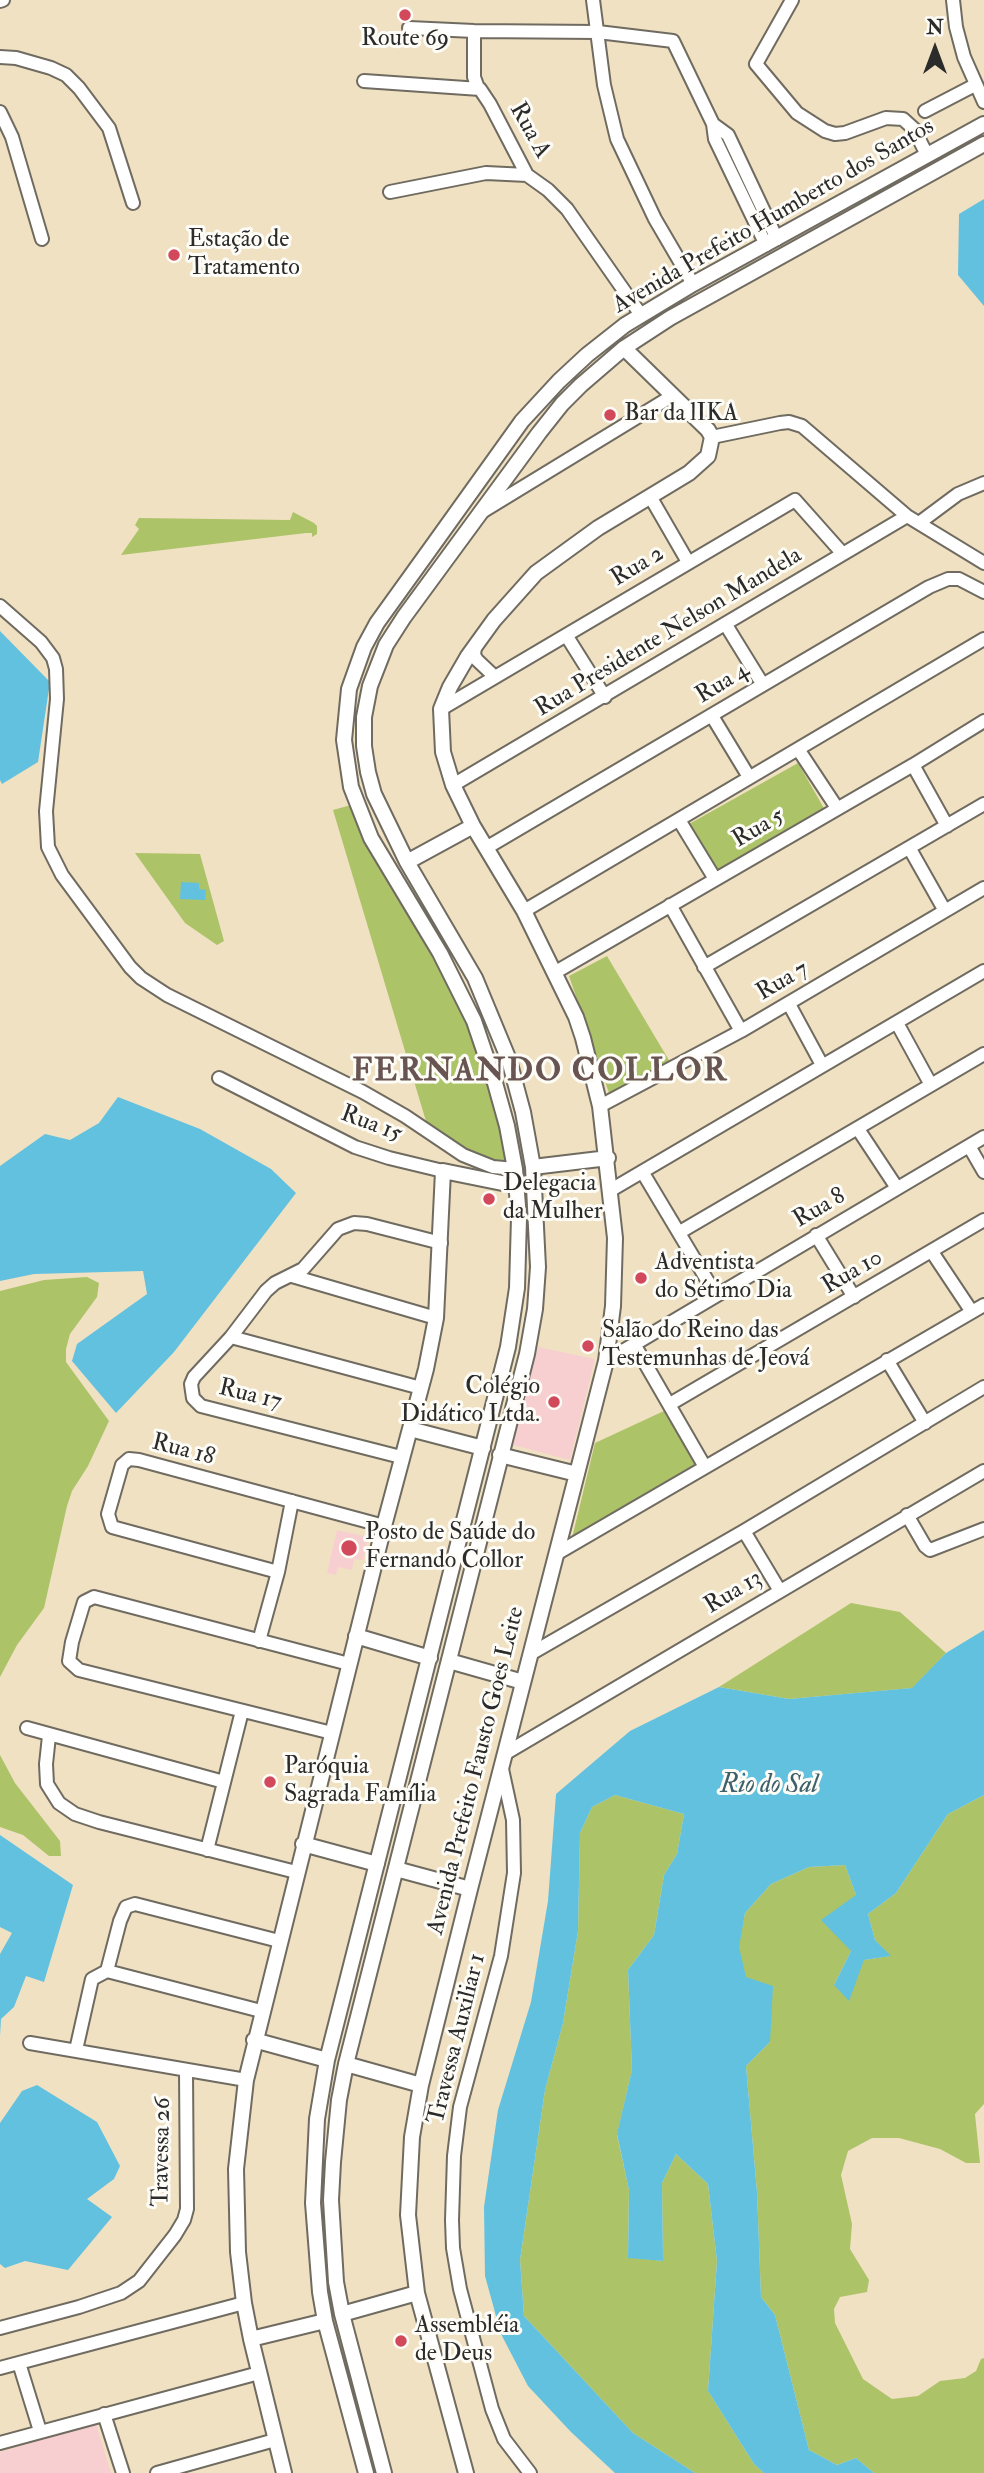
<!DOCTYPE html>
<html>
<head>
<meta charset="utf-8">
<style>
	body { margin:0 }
	#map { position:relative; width:984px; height:2473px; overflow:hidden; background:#f0e1c3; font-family:"IM FELL Double Pica",serif }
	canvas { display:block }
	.north { position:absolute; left:900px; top:14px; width:70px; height:70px; -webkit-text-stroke:5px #fdfcf7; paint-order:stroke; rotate:0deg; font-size:19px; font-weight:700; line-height:28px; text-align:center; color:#2b2b2b }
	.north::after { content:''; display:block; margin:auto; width:24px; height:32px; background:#2b2b2b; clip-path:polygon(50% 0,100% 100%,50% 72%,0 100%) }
</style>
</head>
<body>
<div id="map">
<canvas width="984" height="2473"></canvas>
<div class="north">N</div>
</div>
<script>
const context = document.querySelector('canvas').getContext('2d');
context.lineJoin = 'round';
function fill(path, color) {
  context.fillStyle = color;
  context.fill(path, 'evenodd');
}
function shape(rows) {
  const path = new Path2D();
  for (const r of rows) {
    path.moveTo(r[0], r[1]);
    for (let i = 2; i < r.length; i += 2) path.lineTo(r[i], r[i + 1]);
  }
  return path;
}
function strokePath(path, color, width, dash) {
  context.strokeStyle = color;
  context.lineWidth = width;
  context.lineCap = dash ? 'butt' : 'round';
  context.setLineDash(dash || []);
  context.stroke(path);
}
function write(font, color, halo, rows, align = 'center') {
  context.font = font + ' "IM FELL Double Pica",serif';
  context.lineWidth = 6;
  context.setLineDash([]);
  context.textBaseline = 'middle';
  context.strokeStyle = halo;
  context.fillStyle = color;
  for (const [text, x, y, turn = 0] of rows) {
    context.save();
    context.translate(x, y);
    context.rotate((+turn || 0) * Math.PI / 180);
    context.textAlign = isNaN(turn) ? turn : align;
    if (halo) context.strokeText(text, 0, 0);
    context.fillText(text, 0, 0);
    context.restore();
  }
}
fill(shape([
	[538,1347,595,1359,570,1460,513,1445],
	[337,1530,368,1537,363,1560,354,1559,352,1570,338,1567,336,1575,327,1573],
	[96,2424,111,2473,0,2473,0,2452]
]), '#f7cfd0');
fill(shape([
	[293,512,314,523,317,526,317,534,312,537,312,533,306,533,121,555,139,529,135,525,139,518,290,520],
	[798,763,825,810,716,871,689,824],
	[351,805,369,847,470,1023,498,1113,506,1165,504,1178,459,1153,428,1128,333,810],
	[135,853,200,854,224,941,217,945,185,923],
	[607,956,670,1062,609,1093,569,976],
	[87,1277,99,1283,97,1297,70,1334,66,1349,66,1362,109,1421,88,1466,72,1491,67,1506,44,1608,17,1645,0,1677,0,1291,44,1280],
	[666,1410,699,1465,572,1538,595,1443],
	[851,1603,900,1612,946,1653,913,1688,789,1699,719,1687],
	[0,1755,15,1783,60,1841,61,1856,49,1856,23,1835,0,1827],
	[615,1795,684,1814,677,1854,664,1875,654,1935,628,1970,632,2070,617,2135,629,2190,628,2257,663,2261,662,2183,676,2154,708,2184,717,2261,708,2391,754,2464,764,2473,695,2473,633,2433,524,2316,520,2260,545,2090,563,2023,578,1931,580,1833,592,1807],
	[984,1795,984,2104,975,2114,980,2163,966,2163,940,2149,899,2138,872,2138,848,2151,841,2175,852,2224,850,2249,869,2280,867,2292,840,2297,834,2309,835,2323,863,2379,892,2399,918,2396,940,2381,965,2378,976,2371,981,2359,984,2358,984,2473,874,2473,856,2458,837,2465,809,2450,775,2315,761,2297,757,2192,746,2066,770,2042,745,1977,738,1947,745,1913,771,1884,809,1867,845,1865,856,1895,851,1951,834,1985,864,1960,890,1956,875,1940,868,1914,896,1893,948,1814]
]), '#adc368');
fill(shape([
	[984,199,984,306,958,275,959,214],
	[0,631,50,682,38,762,2,784,0,780],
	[181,882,199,883,199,889,206,890,205,900,180,899],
	[118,1097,200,1129,271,1169,296,1193,174,1352,116,1413,72,1361,77,1344,147,1294,143,1271,34,1274,0,1281,0,1166,45,1134,70,1140,99,1123],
	[984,1630,984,1795,948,1814,896,1893,868,1914,875,1940,891,1956,864,1960,849,2001,834,1985,851,1951,821,1920,856,1895,845,1865,809,1867,771,1884,745,1913,739,1947,746,1977,773,1986,770,2042,746,2066,757,2192,761,2297,775,2315,809,2450,837,2465,856,2458,874,2473,764,2473,754,2464,708,2391,717,2261,708,2184,676,2154,662,2183,663,2261,628,2258,629,2190,617,2134,632,2070,628,1970,654,1935,664,1875,677,1854,684,1814,615,1795,592,1807,580,1833,578,1931,563,2023,545,2090,520,2260,524,2316,633,2433,695,2473,615,2473,571,2432,528,2386,501,2334,485,2276,484,2207,498,2110,531,2002,548,1901,556,1794,630,1731,719,1687,789,1699,912,1688,946,1653],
	[0,1835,73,1885,44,1982,26,1976,14,2007,1,2019,0,2036,0,1954,12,1933,0,1927],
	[37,2085,97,2122,120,2166,114,2179,87,2199,112,2217,68,2270,25,2261,5,2268,0,2264,0,2123,22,2091]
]), '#61c1df');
const minor = shape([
	[593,0,604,85,617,139,655,219,693,284],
	[792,0,756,64,797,113,825,131,835,134,845,133,886,118,903,119,914,129,927,155],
	[953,0,956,27,964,57,984,102],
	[0,1,3,0],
	[409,28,474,31,598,32,673,41,713,124,715,139,766,245],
	[474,31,474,77,478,88],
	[0,57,16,58,51,68,66,75,79,88,109,128,133,203],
	[364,81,480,89,490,104,527,175,548,190,567,209,641,315],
	[925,111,975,85],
	[0,112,12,137,42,239],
	[713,124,728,135,777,239],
	[390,192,486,173,527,175],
	[712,437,780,423,789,422,802,426,907,516,984,563],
	[651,498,688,562],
	[482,512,672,396],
	[919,523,958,494,984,483],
	[0,606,41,642,53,658,56,669,57,699,46,811,48,847,62,875,130,967,141,978,167,995,363,1092,405,1116,463,1155,493,1167,515,1169],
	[726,625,763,685],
	[566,635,605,697],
	[475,646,474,655,477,660,495,677],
	[441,709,795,500,843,554],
	[712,716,749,777],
	[798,749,837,808],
	[913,765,947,826],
	[453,785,907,516],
	[679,820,715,879],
	[486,848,929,587,948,579,959,579,984,592],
	[910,849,945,911],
	[670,905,741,1031],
	[524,911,984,639],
	[704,967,984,804],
	[554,973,913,765,984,721],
	[789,1004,822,1065],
	[897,1023,931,1085],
	[219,1078,355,1147,389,1158,443,1171],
	[600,1106,741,1031,984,888],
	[858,1129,897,1188],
	[969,1146,984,1172],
	[643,1173,716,1295],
	[611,1190,984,971],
	[680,1232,984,1054],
	[816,1235,854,1297],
	[932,1252,972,1312],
	[292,1276,436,1318],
	[231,1337,421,1388],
	[634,1344,705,1467],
	[887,1360,925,1423],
	[606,1361,984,1137],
	[670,1404,984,1220],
	[401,1457,201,1406,193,1398,191,1384,194,1377,231,1337,266,1291,275,1283,303,1269,338,1229,354,1223,367,1224,441,1243],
	[907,1515,925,1546,930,1550,984,1529],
	[744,1531,780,1591],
	[556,1554,984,1305],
	[278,1572,112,1527,108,1514,122,1465,129,1459,139,1460,384,1526],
	[259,1641,278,1572,292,1501],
	[532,1653,744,1531,984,1387],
	[27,1728,224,1782],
	[332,1733,79,1670,69,1661,72,1642,84,1602,94,1597,349,1664],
	[49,1736,46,1764,47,1784,59,1803,75,1814,99,1822,296,1872],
	[506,1753,984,1471],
	[502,1769,513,1820,514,1873,501,1956,460,2107,454,2156,452,2220,453,2248,460,2289,492,2409,504,2439,530,2473],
	[207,1850,242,1711],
	[261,2011,107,1971,120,1921,126,1907,135,1904,279,1941],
	[30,2043,246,2080],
	[76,2050,92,1979,107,1971],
	[0,2328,79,2307,121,2293,139,2281,175,2235,184,2220,187,2209,186,2071],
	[19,2363,40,2431],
	[0,2368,244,2303],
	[104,2414,123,2473],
	[0,2443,259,2373],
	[157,2473,275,2440]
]);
const tertiary = shape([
	[407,862,473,826],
	[533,1167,608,1158],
	[410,1429,483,1448],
	[500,1455,577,1474],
	[356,1636,430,1658],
	[449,1661,523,1682],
	[303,1844,377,1864],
	[396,1869,470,1889],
	[254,2040,327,2060],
	[346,2064,421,2085],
	[342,2314,417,2293],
	[251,2339,325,2321],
	[284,2473,251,2339,244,2303,238,2252,236,2169,246,2080,384,1526,426,1369,436,1318,443,1171,517,1186],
	[366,2473,325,2321,320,2292,313,2203,317,2119,327,2060,508,1347,517,1288,519,1218,515,1169,507,1126,495,1083,474,1021,440,953,371,838,351,787,344,740,349,689,364,647,377,623,436,541,522,421,559,381,587,355,625,325,693,284,984,124],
	[384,2473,342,2314,336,2282,331,2200,333,2162,339,2100,346,2064,527,1354,535,1309,538,1267,533,1167,523,1112,509,1060,475,978,407,862,374,794,368,772,364,746,364,717,370,686,386,645,404,617,539,433,562,404,581,385,624,348,670,318,984,144],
	[466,2473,417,2293,408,2215,412,2137,421,2085,470,1889,606,1361,613,1306,615,1238,600,1106,583,1038,576,1017,524,911,473,826,453,785,443,752,441,709,450,687,468,656,494,620,536,573,598,528,689,473,708,456,712,437,708,430,624,348]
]);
strokePath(minor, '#706b60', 16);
strokePath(tertiary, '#706b60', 18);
strokePath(minor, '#fff', 12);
strokePath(tertiary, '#fff', 14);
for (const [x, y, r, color] of [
	[405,15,7,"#d1495b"],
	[174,255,7,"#d1495b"],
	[610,415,7,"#d1495b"],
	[489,1199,7,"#d1495b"],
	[641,1278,7,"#d1495b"],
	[588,1346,7,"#d1495b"],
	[554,1402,7,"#d1495b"],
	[349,1548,9,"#d1495b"],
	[270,1782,7,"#d1495b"],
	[401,2341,7,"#d1495b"]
]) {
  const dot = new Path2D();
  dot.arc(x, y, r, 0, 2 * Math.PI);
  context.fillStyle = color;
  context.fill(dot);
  strokePath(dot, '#fdfcf7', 2.5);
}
write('24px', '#2b2b2b', '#fdfcf7', [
	["Route 69",405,40,"center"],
	["Estação de",188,241],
	["Tratamento",188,269],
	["Bar da lIKA",624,415],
	["Delegacia",503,1185],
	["da Mulher",503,1213],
	["Adventista",655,1264],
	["do Sétimo Dia",655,1292],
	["Salão do Reino das",602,1332],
	["Testemunhas de Jeová",602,1360],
	["Colégio",540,1388,"right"],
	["Didático Ltda.",540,1416,"right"],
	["Posto de Saúde do",365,1534],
	["Fernando Collor",365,1562],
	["Paróquia",284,1768],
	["Sagrada Família",284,1796],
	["Assembléia",415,2327],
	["de Deus",415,2355]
], 'left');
write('24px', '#2b2b2b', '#fdfcf7', [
	["Rua A",529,131,61],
	["Avenida Prefeito Humberto dos Santos",774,217,-30],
	["Rua 2",638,567,-31],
	["Rua Presidente Nelson Mandela",669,633,-31],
	["Rua 4",723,684,-31],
	["Rua 5",759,829,-30],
	["Rua 7",783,982,-30],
	["Rua 15",371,1125,21],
	["Rua 8",820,1209,-30],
	["Rua 10",853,1273,-30],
	["Rua 17",250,1396,14],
	["Rua 18",183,1451,15],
	["Rua 13",734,1593,-31],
	["Avenida Prefeito Fausto Goes Leite",477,1771,-76],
	["Travessa Auxiliar 1",458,2039,-76],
	["Travessa 26",163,2152,-89]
]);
write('italic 26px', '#3e606a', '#fdfcf7', [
	["Rio do Sal",769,1786]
]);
context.letterSpacing = '2px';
write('bold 32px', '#685451', '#fdfcf7', [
	["FERNANDO COLLOR",540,1073]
]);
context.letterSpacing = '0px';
</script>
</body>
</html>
